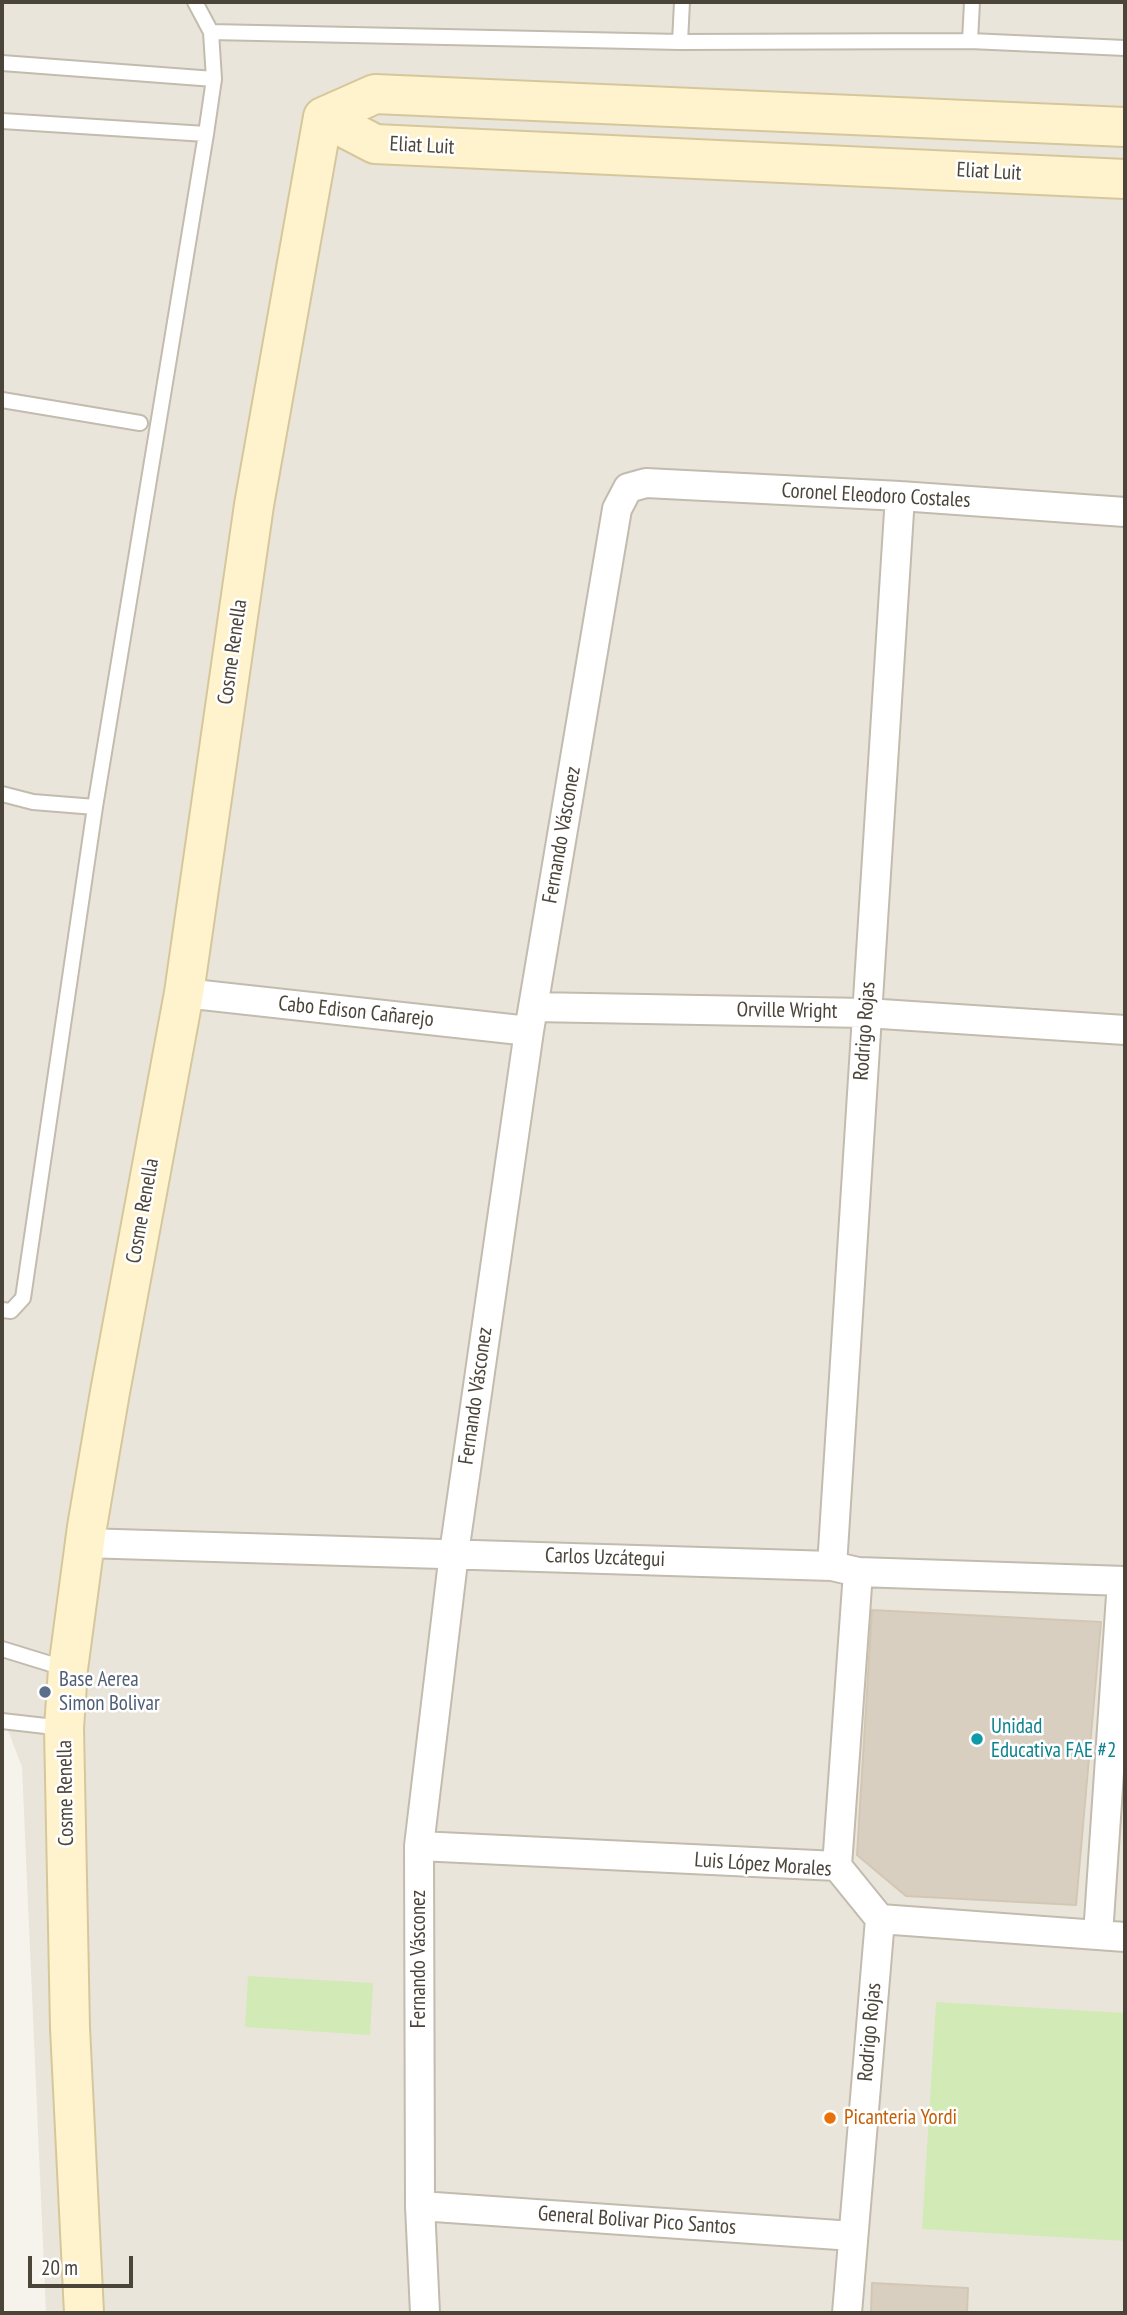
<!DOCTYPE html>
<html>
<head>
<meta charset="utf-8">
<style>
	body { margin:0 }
	#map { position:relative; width:1127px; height:2315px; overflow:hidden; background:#f6f3ec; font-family:"PT Sans Narrow",sans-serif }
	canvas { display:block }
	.frame { position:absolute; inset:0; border:4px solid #4b4439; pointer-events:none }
	.scale { position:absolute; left:28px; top:2256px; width:105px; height:32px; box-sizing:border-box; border:4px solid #4b4439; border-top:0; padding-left:9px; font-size:21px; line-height:24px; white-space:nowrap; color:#4b4439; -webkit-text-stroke:5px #fff; paint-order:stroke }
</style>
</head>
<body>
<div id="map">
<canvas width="1127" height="2315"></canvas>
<div class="frame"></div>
<div class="scale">20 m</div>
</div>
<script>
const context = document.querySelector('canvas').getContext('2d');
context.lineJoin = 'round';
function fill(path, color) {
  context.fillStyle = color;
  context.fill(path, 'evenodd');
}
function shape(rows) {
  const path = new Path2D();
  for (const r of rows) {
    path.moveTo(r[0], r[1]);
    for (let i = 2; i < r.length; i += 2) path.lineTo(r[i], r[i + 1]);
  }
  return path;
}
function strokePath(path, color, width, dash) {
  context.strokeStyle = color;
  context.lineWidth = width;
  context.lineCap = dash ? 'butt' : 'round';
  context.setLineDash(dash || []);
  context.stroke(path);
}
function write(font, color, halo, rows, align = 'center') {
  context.font = font + ' "PT Sans Narrow",sans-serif';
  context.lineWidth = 5;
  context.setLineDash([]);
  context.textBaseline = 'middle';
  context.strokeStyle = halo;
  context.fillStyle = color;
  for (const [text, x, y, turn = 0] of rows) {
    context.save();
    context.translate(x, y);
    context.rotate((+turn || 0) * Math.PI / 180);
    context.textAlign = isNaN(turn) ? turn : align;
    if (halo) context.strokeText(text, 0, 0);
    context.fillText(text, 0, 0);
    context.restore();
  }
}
fill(shape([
	[2,2,1125,2,1125,2313,46,2313,22,1767,2,1715]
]), '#eae5da');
fill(shape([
	[248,1976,373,1983,370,2035,245,2027],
	[936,2002,1125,2013,1125,2241,922,2229]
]), '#d2eab5');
const building = shape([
	[872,1610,1101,1622,1076,1905,906,1896,857,1855,872,1610],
	[872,2283,968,2288,967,2313,871,2313,872,2283]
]);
fill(building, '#d8cfc1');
strokePath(building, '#d3c7b4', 2);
const lane = shape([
	[211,32,680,42,970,41,1125,48],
	[970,41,972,2],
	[680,42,682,2],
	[2,63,214,79],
	[2,121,206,134],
	[2,400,140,423],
	[2,794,33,802,95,807],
	[2,1310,11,1311,23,1298,95,807,206,134,214,79,211,32,195,2],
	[2,1649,67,1669],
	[2,1721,63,1728]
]);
const street = shape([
	[184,993,529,1031],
	[533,1007,866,1013,1125,1030],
	[84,1543,832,1566,858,1572,1125,1581],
	[832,1566,900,496],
	[419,1846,837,1866,880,1919,1125,1937],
	[837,1866,858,1572],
	[1098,1935,1122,1581],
	[420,2206,853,2236],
	[425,2313,420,2206,419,1846,454,1553,529,1031,617,509,628,488,646,483,900,496,1125,512],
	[847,2313,880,1919]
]);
const secondary = shape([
	[323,117,375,144,1125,179],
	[323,117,375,94,1125,127],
	[84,2313,70,2028,64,1728,68,1669,87,1527,110,1392,184,993,254,505,323,117]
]);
strokePath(lane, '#c2bbae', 18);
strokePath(street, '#c2bbae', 32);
strokePath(secondary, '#d6c79b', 42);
strokePath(lane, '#fff', 14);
strokePath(street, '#fff', 28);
strokePath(secondary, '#fff3cd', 38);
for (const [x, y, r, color] of [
	[45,1692,7,"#5c6f8a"],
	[977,1739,7,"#0f9aa8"],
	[830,2118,7,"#e8710a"]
]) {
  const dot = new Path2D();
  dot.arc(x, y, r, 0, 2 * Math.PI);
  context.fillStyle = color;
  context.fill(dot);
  strokePath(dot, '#fff', 2.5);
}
write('21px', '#4b4439', '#fff', [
	["Eliat Luit",422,146,3],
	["Eliat Luit",989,172,3],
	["Coronel Eleodoro Costales",876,496,3],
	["Cosme Renella",233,652,-82],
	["Fernando Vásconez",562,835,-80],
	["Orville Wright",787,1011,1],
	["Cabo Edison Cañarejo",356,1012,6],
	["Rodrigo Rojas",865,1031,-86],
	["Cosme Renella",143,1211,-80],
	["Fernando Vásconez",476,1396,-82],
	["Carlos Uzcátegui",605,1558,2],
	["Cosme Renella",66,1793,-91],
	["Luis López Morales",763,1865,4],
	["Fernando Vásconez",419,1959,-90],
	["Rodrigo Rojas",870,2032,-85],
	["General Bolivar Pico Santos",637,2221,4]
]);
write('21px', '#4e5e75', '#fff', [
	["Base Aerea",59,1680],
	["Simon Bolivar",59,1704]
], 'left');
write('21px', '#0d838f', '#fff', [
	["Unidad",991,1727],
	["Educativa FAE #2",991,1751]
], 'left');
write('21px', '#c56008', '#fff', [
	["Picanteria Yordi",844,2118]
], 'left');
</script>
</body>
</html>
